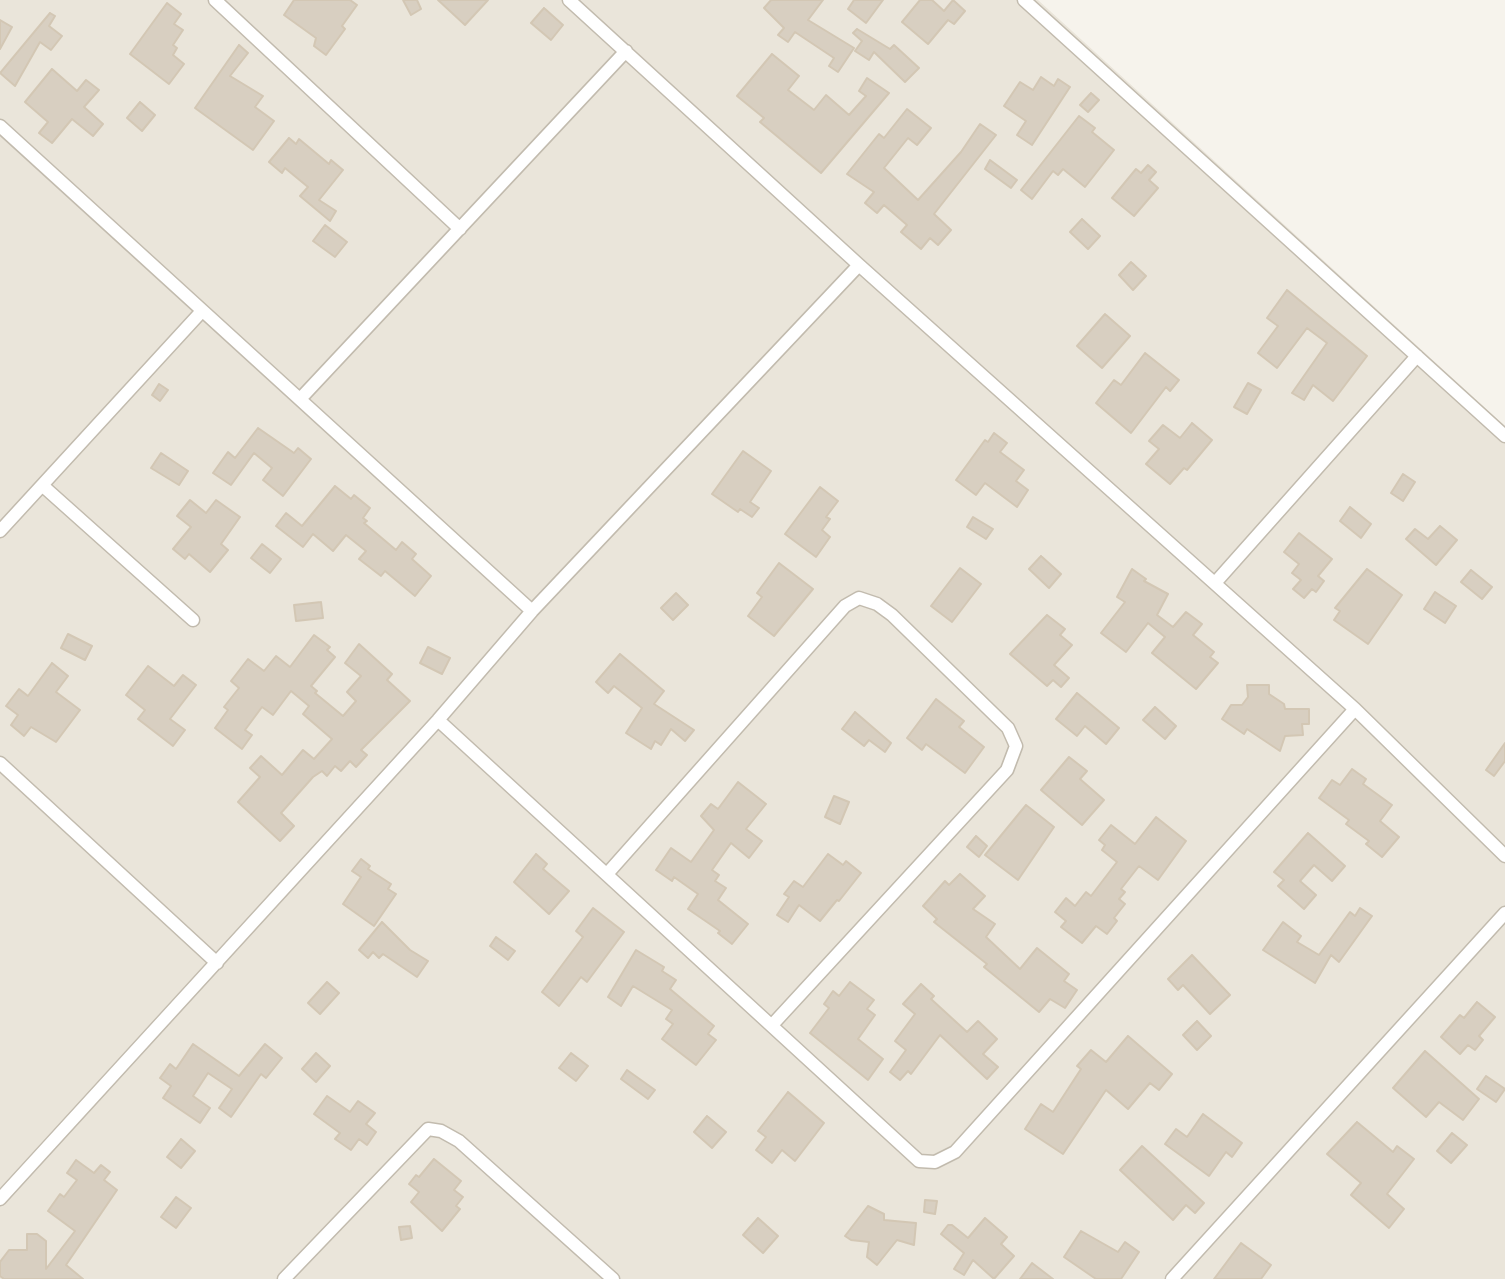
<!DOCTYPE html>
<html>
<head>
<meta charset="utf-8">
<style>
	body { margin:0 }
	canvas { display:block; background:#f6f3ec }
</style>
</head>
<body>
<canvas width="1505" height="1279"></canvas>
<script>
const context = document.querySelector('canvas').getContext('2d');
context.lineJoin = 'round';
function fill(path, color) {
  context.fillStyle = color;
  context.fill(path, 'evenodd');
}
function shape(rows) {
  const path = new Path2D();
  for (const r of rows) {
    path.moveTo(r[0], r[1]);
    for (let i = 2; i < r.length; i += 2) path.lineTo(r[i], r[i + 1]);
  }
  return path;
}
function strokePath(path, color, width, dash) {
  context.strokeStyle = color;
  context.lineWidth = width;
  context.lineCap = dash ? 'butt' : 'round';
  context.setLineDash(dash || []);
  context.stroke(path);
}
fill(shape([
	[0,0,1038,0,1505,426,1505,1279,0,1279]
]), '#eae5da');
const building = shape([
	[294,0,350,0,357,5,342,26,345,29,326,55,314,46,316,38,284,15,294,0],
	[403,0,417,0,421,9,411,15,403,0],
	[438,0,488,0,465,25,438,0],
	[771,0,823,0,808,20,854,48,838,72,829,66,834,58,795,32,788,42,778,35,784,28,764,8,771,0],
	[854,0,883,0,866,23,848,9,854,0],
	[920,0,932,0,944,11,953,0,965,11,954,24,948,20,928,44,902,22,920,0],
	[167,3,181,14,174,24,183,30,173,45,177,48,173,55,184,64,169,84,130,54,167,3],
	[544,8,563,25,551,40,531,23,544,8],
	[50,13,55,16,49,26,62,36,51,50,40,42,15,86,0,73,50,13],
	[0,20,12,27,0,49,0,20],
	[857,29,890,49,894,45,919,68,905,82,874,52,869,60,855,51,862,41,853,33,857,29],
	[239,45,248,53,230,76,263,96,255,107,274,121,253,150,195,108,239,45],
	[772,54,799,76,788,90,814,110,826,95,849,115,866,96,859,91,867,78,889,93,821,173,760,122,764,118,737,96,772,54],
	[52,69,77,91,86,80,99,90,84,107,103,124,93,136,72,119,52,143,39,133,48,122,25,102,52,69],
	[1041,77,1054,86,1058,79,1070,87,1032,145,1017,135,1026,121,1004,106,1020,82,1033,90,1041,77],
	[1091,93,1099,100,1088,112,1080,105,1091,93],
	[140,102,155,115,142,131,127,118,140,102],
	[907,109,931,128,917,145,908,138,884,168,918,200,961,152,980,124,996,135,934,214,951,230,938,245,930,238,921,249,901,232,907,225,884,205,877,213,865,203,874,192,847,174,879,134,884,138,907,109],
	[1079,116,1095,128,1092,132,1114,150,1085,187,1063,169,1058,175,1053,171,1032,199,1021,190,1079,116],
	[289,138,296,144,299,139,329,164,331,160,343,170,319,200,336,211,330,221,300,196,308,187,285,168,282,173,269,162,289,138],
	[990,160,1017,180,1011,188,985,169,990,160],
	[1148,165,1156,172,1149,180,1158,188,1134,216,1112,198,1136,169,1141,173,1148,165],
	[1082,219,1100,236,1088,249,1070,232,1082,219],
	[325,225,347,242,335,257,313,241,325,225],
	[1131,262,1146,276,1133,290,1119,275,1131,262],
	[1287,290,1367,356,1333,401,1313,385,1304,400,1292,393,1327,343,1307,328,1277,368,1258,353,1278,326,1267,318,1287,290],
	[1105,314,1130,336,1102,368,1077,346,1105,314],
	[1145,353,1179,380,1170,391,1166,387,1131,433,1096,403,1114,380,1121,385,1145,353],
	[1248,383,1261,390,1247,414,1234,407,1248,383],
	[159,384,168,390,160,401,152,395,159,384],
	[1192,423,1212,440,1187,470,1184,468,1170,484,1146,464,1159,449,1149,441,1163,425,1180,438,1192,423],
	[258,428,294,453,298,448,311,459,283,496,263,480,272,468,254,453,231,485,213,473,228,452,235,458,258,428],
	[994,433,1007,443,1000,452,1024,470,1016,481,1028,490,1017,507,985,483,976,495,956,480,985,440,988,442,994,433],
	[743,451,771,471,750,502,759,508,752,517,740,509,738,512,712,494,743,451],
	[161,453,188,471,179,485,151,468,161,453],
	[1403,474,1415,482,1403,501,1391,493,1403,474],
	[335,486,351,499,354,495,370,508,363,518,367,521,364,523,396,550,402,542,416,554,412,559,431,576,415,596,385,571,381,576,359,559,366,551,346,535,333,551,313,534,303,547,276,526,286,513,302,526,335,486],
	[820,487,838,501,826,517,830,519,822,530,830,537,816,557,785,534,820,487],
	[190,500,206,513,216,500,240,517,221,544,228,550,210,572,189,554,185,559,173,549,191,527,177,516,190,500],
	[1350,507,1371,524,1361,538,1340,521,1350,507],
	[973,517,993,529,986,539,967,527,973,517],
	[1440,526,1457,540,1436,565,1406,539,1415,529,1428,539,1440,526],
	[1299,533,1332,559,1318,576,1324,581,1316,592,1312,589,1304,598,1293,589,1301,580,1292,573,1299,564,1284,552,1299,533],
	[262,544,281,559,270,573,251,558,262,544],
	[1041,556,1061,574,1049,588,1029,569,1041,556],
	[779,563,813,589,774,636,748,616,762,597,757,593,779,563],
	[960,568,981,584,952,622,931,606,960,568],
	[1132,569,1146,579,1144,581,1168,594,1157,615,1173,627,1186,612,1202,624,1193,635,1214,652,1210,657,1218,663,1196,689,1152,653,1165,637,1148,623,1126,652,1101,633,1125,602,1117,597,1132,569],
	[1367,569,1402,595,1368,644,1334,620,1340,611,1335,608,1367,569],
	[1471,570,1492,587,1482,599,1461,582,1471,570],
	[1435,592,1456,606,1445,623,1424,609,1435,592],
	[676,593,688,605,673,620,661,608,676,593],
	[321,602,323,618,296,621,294,605,321,602],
	[1047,615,1065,629,1060,635,1072,645,1054,665,1069,678,1061,687,1053,680,1047,686,1010,654,1047,615],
	[68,634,92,646,85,660,61,648,68,634],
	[314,635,330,647,327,650,335,657,311,686,317,691,315,693,343,716,356,701,347,692,361,676,345,663,359,644,392,674,387,680,410,701,361,750,367,755,356,767,350,761,341,771,335,766,327,776,322,771,313,777,281,813,294,826,280,841,238,802,260,777,250,768,261,756,282,775,303,750,314,759,332,739,303,714,309,706,291,691,273,715,262,707,245,730,252,735,242,749,215,728,228,710,224,707,239,688,231,681,248,659,264,671,276,656,290,667,314,635],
	[428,647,450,658,442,674,420,663,428,647],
	[620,654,664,691,654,704,694,730,685,741,671,729,661,745,655,741,651,749,626,733,642,708,614,686,608,693,596,682,620,654],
	[52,663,68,676,56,692,80,710,56,742,31,727,24,736,11,725,18,715,6,706,19,689,28,696,52,663],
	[148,666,174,686,183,675,196,685,170,719,185,730,173,746,138,719,145,710,126,695,148,666],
	[1247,685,1269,685,1269,694,1284,704,1285,709,1309,709,1309,724,1302,724,1303,735,1285,736,1280,751,1247,729,1244,734,1222,719,1231,705,1242,705,1248,697,1247,685],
	[1077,693,1119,728,1106,744,1085,726,1077,736,1056,719,1077,693],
	[936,699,964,721,959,727,984,747,965,773,926,744,922,750,907,738,936,699],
	[1155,707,1176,726,1165,739,1143,720,1155,707],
	[855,712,891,743,885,752,869,740,864,746,842,729,855,712],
	[1505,743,1505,761,1494,776,1486,770,1505,743],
	[1069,757,1087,771,1080,779,1104,800,1082,825,1041,790,1069,757],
	[1352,769,1366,779,1363,784,1392,805,1380,821,1399,837,1382,857,1366,844,1369,841,1346,824,1349,820,1319,798,1332,780,1340,785,1352,769],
	[738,782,766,804,746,829,762,841,749,858,731,843,712,870,719,875,715,881,726,888,718,900,748,924,732,944,718,933,720,931,688,909,698,894,674,877,672,881,656,870,671,848,691,862,714,830,701,816,711,804,718,809,738,782],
	[834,796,849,802,840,824,825,817,834,796],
	[1026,805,1054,827,1018,880,985,855,1026,805],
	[1156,817,1186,841,1158,880,1139,866,1121,889,1125,892,1119,899,1125,904,1114,918,1117,921,1107,934,1096,926,1082,943,1061,927,1066,921,1055,912,1066,898,1075,906,1086,892,1091,896,1117,862,1102,850,1105,845,1099,840,1111,825,1135,844,1156,817],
	[1308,833,1345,866,1332,881,1314,865,1300,881,1316,895,1304,909,1278,886,1284,880,1274,872,1308,833],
	[976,836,987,846,979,857,967,847,976,836],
	[536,854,547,864,543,869,569,891,549,914,514,882,536,854],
	[828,854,843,865,846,861,861,873,839,901,837,900,820,921,799,905,788,922,777,915,789,897,784,894,794,881,803,887,828,854],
	[361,859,370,866,368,869,391,884,388,889,396,894,374,926,343,904,361,877,352,871,361,859],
	[960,874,985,896,973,909,995,924,986,937,1020,969,1037,948,1069,974,1064,981,1077,990,1065,1008,1050,999,1039,1012,984,967,987,964,934,922,937,919,923,906,945,881,949,885,960,874],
	[593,908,624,932,587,982,581,977,559,1006,542,992,583,937,576,931,593,908],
	[1360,908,1372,916,1339,962,1331,955,1315,983,1263,950,1283,922,1301,936,1297,942,1319,955,1350,912,1355,916,1360,908],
	[382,922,410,950,428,961,417,977,383,954,379,958,373,952,368,958,359,950,382,922],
	[496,937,515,951,508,960,490,946,496,937],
	[636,950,664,967,662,971,676,980,670,989,714,1026,708,1034,716,1040,696,1065,662,1039,673,1024,666,1019,672,1010,633,986,621,1006,608,997,636,950],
	[1192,955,1230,995,1210,1014,1183,985,1178,990,1168,979,1192,955],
	[327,982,339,993,320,1014,308,1003,327,982],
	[850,982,874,1000,867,1009,875,1015,858,1039,883,1059,868,1080,810,1033,829,1008,824,1004,833,991,839,996,850,982],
	[921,984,934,996,931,999,967,1032,978,1021,997,1039,983,1054,998,1067,987,1079,940,1035,911,1074,908,1071,900,1080,890,1072,906,1050,895,1041,915,1014,903,1004,921,984],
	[1477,1002,1495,1017,1479,1036,1483,1040,1475,1050,1468,1045,1460,1054,1441,1037,1460,1015,1464,1018,1477,1002],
	[1197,1021,1211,1036,1197,1050,1183,1035,1197,1021],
	[1128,1036,1172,1074,1159,1090,1150,1083,1128,1109,1106,1090,1063,1154,1025,1129,1041,1104,1053,1112,1081,1069,1077,1066,1091,1050,1106,1062,1128,1036],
	[193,1044,239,1076,265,1044,282,1058,266,1078,261,1074,231,1117,219,1108,232,1089,208,1073,193,1096,210,1108,200,1123,163,1098,171,1086,160,1078,170,1064,176,1069,193,1044],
	[1425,1051,1479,1099,1463,1120,1439,1102,1426,1117,1393,1088,1425,1051],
	[316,1053,330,1066,316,1082,302,1069,316,1053],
	[571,1053,588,1066,576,1081,559,1068,571,1053],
	[627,1070,655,1090,648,1099,621,1079,627,1070],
	[1486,1076,1505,1089,1496,1102,1477,1089,1486,1076],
	[788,1092,824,1123,795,1161,782,1150,772,1163,756,1150,766,1137,758,1131,788,1092],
	[327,1096,350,1112,358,1101,375,1113,366,1124,376,1132,367,1145,359,1139,351,1150,335,1139,340,1133,314,1114,327,1096],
	[1203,1114,1242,1143,1232,1157,1226,1152,1209,1176,1165,1144,1176,1129,1187,1137,1203,1114],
	[707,1116,726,1132,712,1148,694,1132,707,1116],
	[1357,1122,1393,1152,1397,1146,1414,1159,1387,1194,1404,1209,1389,1228,1351,1195,1361,1183,1327,1154,1357,1122],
	[1452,1133,1467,1145,1451,1163,1437,1151,1452,1133],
	[181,1139,195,1151,181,1168,167,1157,181,1139],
	[1142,1146,1204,1203,1195,1213,1186,1205,1173,1220,1120,1170,1142,1146],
	[434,1159,461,1181,454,1190,463,1197,456,1206,460,1209,442,1231,411,1202,419,1192,409,1184,416,1175,419,1177,434,1159],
	[76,1160,94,1173,101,1165,110,1172,104,1180,117,1190,66,1265,83,1279,4,1279,0,1276,0,1262,9,1250,27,1250,27,1234,37,1234,46,1241,46,1269,75,1231,48,1211,60,1194,64,1197,77,1180,67,1173,76,1160],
	[176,1197,191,1208,176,1228,161,1217,176,1197],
	[925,1200,937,1201,935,1214,924,1212,925,1200],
	[868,1206,884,1214,884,1220,916,1223,914,1245,897,1240,877,1265,867,1257,869,1242,851,1240,845,1236,868,1206],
	[758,1218,778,1236,763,1253,743,1235,758,1218],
	[985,1218,1007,1237,1001,1244,1014,1256,994,1279,973,1260,964,1275,954,1269,964,1253,941,1234,948,1225,952,1225,968,1238,985,1218],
	[410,1226,412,1238,401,1240,399,1227,410,1226],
	[1081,1231,1118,1252,1125,1242,1139,1252,1121,1279,1096,1279,1064,1257,1081,1231],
	[1241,1243,1271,1265,1261,1279,1214,1279,1241,1243],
	[1032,1263,1053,1279,1020,1279,1032,1263]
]);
fill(building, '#d8cfc1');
strokePath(building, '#d3c7b4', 2);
const minor = shape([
	[215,0,460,229],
	[569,0,859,265,1355,709,1505,856],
	[1024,0,1505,436],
	[0,126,532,611],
	[301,398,626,51],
	[43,486,193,620],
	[0,531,202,311],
	[1215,583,1417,356],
	[438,720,919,1161,935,1162,955,1152,1355,709],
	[0,763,217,963],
	[607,874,845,606,859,598,877,604,892,615,1008,728,1016,746,1007,770,773,1024],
	[0,1199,438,720,532,611,859,265],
	[284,1279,428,1129,441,1131,459,1141,613,1279],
	[1172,1279,1505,913]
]);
strokePath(minor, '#c2bbae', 15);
strokePath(minor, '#fff', 12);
</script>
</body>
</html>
